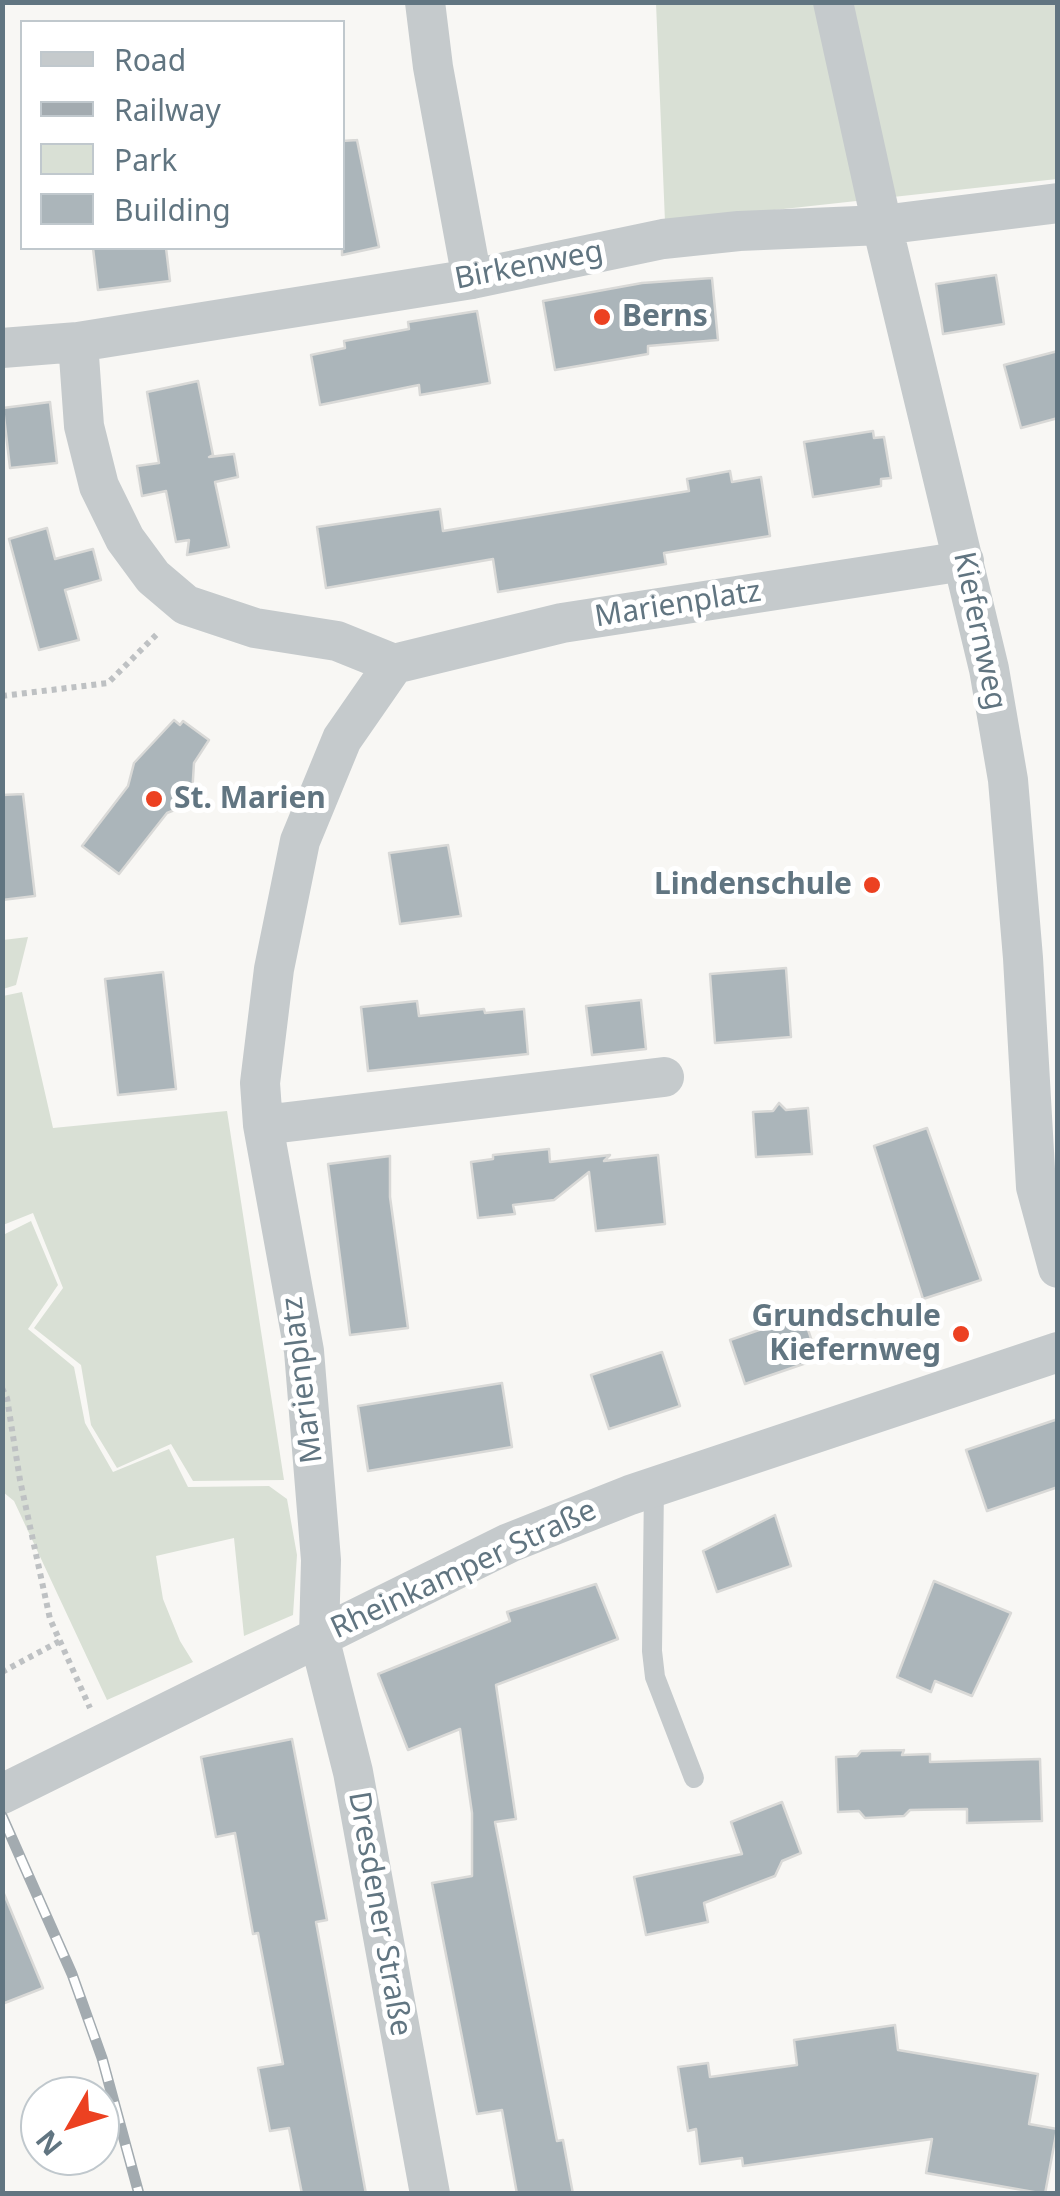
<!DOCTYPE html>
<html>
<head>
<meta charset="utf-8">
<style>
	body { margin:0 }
	#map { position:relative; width:1060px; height:2196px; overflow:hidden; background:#f8f7f4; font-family:"Noto Sans",sans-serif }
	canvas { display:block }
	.frame { position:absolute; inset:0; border:5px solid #617581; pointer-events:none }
	.legend { position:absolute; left:20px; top:20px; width:325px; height:230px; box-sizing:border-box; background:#fff; border:2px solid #c0c8cd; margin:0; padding:12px 18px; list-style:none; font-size:30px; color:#617581 }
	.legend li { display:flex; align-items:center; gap:20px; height:50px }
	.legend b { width:50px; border:2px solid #c0c8cd }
	.north { position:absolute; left:20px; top:2076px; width:100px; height:100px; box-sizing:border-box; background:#fff; border:2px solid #c0c8cd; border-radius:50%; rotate:231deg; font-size:28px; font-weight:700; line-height:40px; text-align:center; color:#617581 }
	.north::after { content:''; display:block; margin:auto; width:35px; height:45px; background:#ec4121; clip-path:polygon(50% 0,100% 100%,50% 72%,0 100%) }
</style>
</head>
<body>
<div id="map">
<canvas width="1060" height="2196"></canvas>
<div class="frame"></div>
<ul class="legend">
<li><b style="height:12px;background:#c5cacc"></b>Road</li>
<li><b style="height:12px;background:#a3abb0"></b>Railway</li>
<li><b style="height:28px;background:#d9e0d5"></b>Park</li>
<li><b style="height:28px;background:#abb5ba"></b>Building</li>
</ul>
<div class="north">N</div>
</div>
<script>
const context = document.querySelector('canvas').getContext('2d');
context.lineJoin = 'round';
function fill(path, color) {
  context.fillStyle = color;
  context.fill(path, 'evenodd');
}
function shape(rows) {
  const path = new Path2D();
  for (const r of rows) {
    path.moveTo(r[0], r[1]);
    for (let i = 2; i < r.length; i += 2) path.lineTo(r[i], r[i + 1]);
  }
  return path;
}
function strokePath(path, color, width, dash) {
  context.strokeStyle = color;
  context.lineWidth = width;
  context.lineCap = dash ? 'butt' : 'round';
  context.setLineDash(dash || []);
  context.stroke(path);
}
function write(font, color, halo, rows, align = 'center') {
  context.font = font + ' "Noto Sans",sans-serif';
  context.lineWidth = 10;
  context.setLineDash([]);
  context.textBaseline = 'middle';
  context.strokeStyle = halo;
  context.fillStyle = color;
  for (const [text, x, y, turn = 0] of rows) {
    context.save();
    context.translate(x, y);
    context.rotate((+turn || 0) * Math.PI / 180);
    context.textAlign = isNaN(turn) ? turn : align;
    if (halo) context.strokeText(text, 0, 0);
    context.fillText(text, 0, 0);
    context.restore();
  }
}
fill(shape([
	[656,3,1057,3,1057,179,665,222],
	[28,937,16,985,3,989,3,940],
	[22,992,53,1128,227,1111,284,1480,193,1481,171,1444,117,1468,91,1425,81,1365,34,1328,63,1288,33,1213,3,1225,3,996],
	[31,1221,58,1285,28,1329,74,1367,85,1423,113,1472,169,1449,188,1487,269,1486,287,1499,297,1555,293,1615,244,1636,234,1538,156,1556,163,1599,180,1641,193,1662,107,1700,14,1501,3,1492,3,1235]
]), '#d9e0d5');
const building = shape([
	[357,140,379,247,342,255,342,141,357,140],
	[93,248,166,248,170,281,98,290,93,248],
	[996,275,1004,324,943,334,936,284,996,275],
	[712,278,718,340,648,346,648,354,555,370,543,301,642,283,712,278],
	[477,311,490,383,420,395,419,385,320,405,311,355,345,348,344,341,409,329,408,322,477,311],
	[1058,351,1058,418,1021,428,1004,365,1058,351],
	[198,381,213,455,209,457,234,454,238,477,215,482,229,547,187,555,189,540,176,542,166,491,142,496,137,466,159,463,147,392,198,381],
	[50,402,57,463,10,468,3,408,50,402],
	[873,431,874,438,884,437,891,478,881,479,881,486,813,497,804,442,873,431],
	[730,471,732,482,761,477,770,536,664,553,666,564,498,592,493,559,326,588,317,527,440,509,443,531,689,491,687,479,730,471],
	[47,528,55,559,93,549,101,580,65,590,79,640,39,650,9,539,47,528],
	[174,720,180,725,183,721,209,740,194,763,192,795,182,807,167,813,119,874,82,846,128,786,134,763,174,720],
	[23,794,35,896,2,900,2,795,23,794],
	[448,845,461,916,400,924,389,853,448,845],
	[786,968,791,1037,715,1043,710,974,786,968],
	[163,972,176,1089,118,1095,105,979,163,972],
	[641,1000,646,1049,592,1055,586,1006,641,1000],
	[417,1001,419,1016,484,1009,485,1013,524,1009,528,1054,368,1071,361,1007,417,1001],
	[779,1103,786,1110,808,1108,812,1154,756,1157,753,1112,773,1111,779,1103],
	[927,1128,981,1280,923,1299,874,1146,927,1128],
	[549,1149,550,1162,610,1155,604,1161,658,1155,665,1224,596,1231,589,1172,554,1200,513,1205,515,1214,478,1218,471,1162,493,1159,493,1155,549,1149],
	[390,1156,390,1197,408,1328,350,1335,328,1164,390,1156],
	[803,1315,818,1359,745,1384,730,1340,803,1315],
	[662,1352,680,1406,609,1429,591,1375,662,1352],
	[502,1383,512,1447,368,1471,358,1406,502,1383],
	[1058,1419,1058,1487,987,1511,966,1450,1058,1419],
	[775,1515,791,1566,717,1592,703,1551,775,1515],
	[934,1581,1011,1613,972,1696,935,1681,931,1692,897,1677,934,1581],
	[596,1584,618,1639,496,1685,516,1819,495,1822,557,2141,563,2140,573,2194,517,2194,502,2110,477,2114,432,1883,472,1876,472,1813,460,1729,408,1750,378,1674,510,1621,507,1612,596,1584],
	[292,1739,327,1920,316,1922,366,2194,302,2194,289,2128,270,2131,258,2068,283,2064,265,1970,258,1933,253,1934,235,1833,216,1837,201,1757,292,1739],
	[904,1750,902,1755,930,1754,930,1762,1040,1759,1042,1821,967,1823,967,1809,910,1810,904,1816,865,1818,859,1811,838,1812,836,1757,857,1756,861,1751,904,1750],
	[782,1802,801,1853,782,1861,775,1876,704,1903,708,1922,646,1935,634,1877,742,1854,731,1822,782,1802],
	[2,1889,43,1988,2,2004,2,1889],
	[895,2025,898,2050,1038,2074,1029,2124,1057,2129,1045,2194,926,2173,932,2139,743,2166,742,2158,700,2164,696,2129,688,2131,678,2067,708,2063,710,2077,797,2065,794,2040,895,2025]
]);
fill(building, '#abb5ba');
strokePath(building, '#d9d9d7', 2.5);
strokePath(shape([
	[2,696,108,683,159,632],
	[2,1388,7,1398,20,1480,50,1619,90,1708],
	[2,1672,60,1641]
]), '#bec1c3', 6, [5, 5]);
strokePath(shape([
	[654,1486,652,1651,655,1677,694,1778]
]), '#c5cacc', 20);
strokePath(shape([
	[425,2,433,67,472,279],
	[833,2,882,225,989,669,1008,780,1023,958,1036,1187,1058,1268],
	[78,342,84,426,99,486,125,539,153,577,186,605,255,628,337,641,394,664,562,623,964,561],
	[2,348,78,342,472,279,663,239,739,231,882,225,1058,203],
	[394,664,342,739,300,841,274,969,260,1083,263,1125,304,1351,321,1560,319,1637,353,1772,430,2194],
	[263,1125,664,1077],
	[2,1794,509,1543,630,1495,1058,1352]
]), '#c5cacc', 40);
const rail = shape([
	[2,1816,72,1974,102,2058,139,2194]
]);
strokePath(rail, '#a3abb0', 11);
strokePath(rail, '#fff', 8, [22]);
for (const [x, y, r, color] of [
	[602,317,10,"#ec4121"],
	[154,799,10,"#ec4121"],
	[872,885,10,"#ec4121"],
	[961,1334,10,"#ec4121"]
]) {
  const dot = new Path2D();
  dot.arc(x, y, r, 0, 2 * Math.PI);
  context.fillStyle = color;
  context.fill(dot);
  strokePath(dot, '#fff', 4);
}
write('30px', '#617581', '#fff', [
	["Birkenweg",529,266,-11],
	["Marienplatz",678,605,-9],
	["Kiefernweg",979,631,78],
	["Marienplatz",303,1380,-97],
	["Rheinkamper Straße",464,1570,-25],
	["Dresdener Straße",379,1914,80]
]);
write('bold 30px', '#617581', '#fff', [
	["Berns",622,317],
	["St. Marien",174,799],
	["Lindenschule",852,885,"right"],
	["Grundschule",941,1317,"right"],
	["Kiefernweg",941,1351,"right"]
], 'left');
</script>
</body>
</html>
